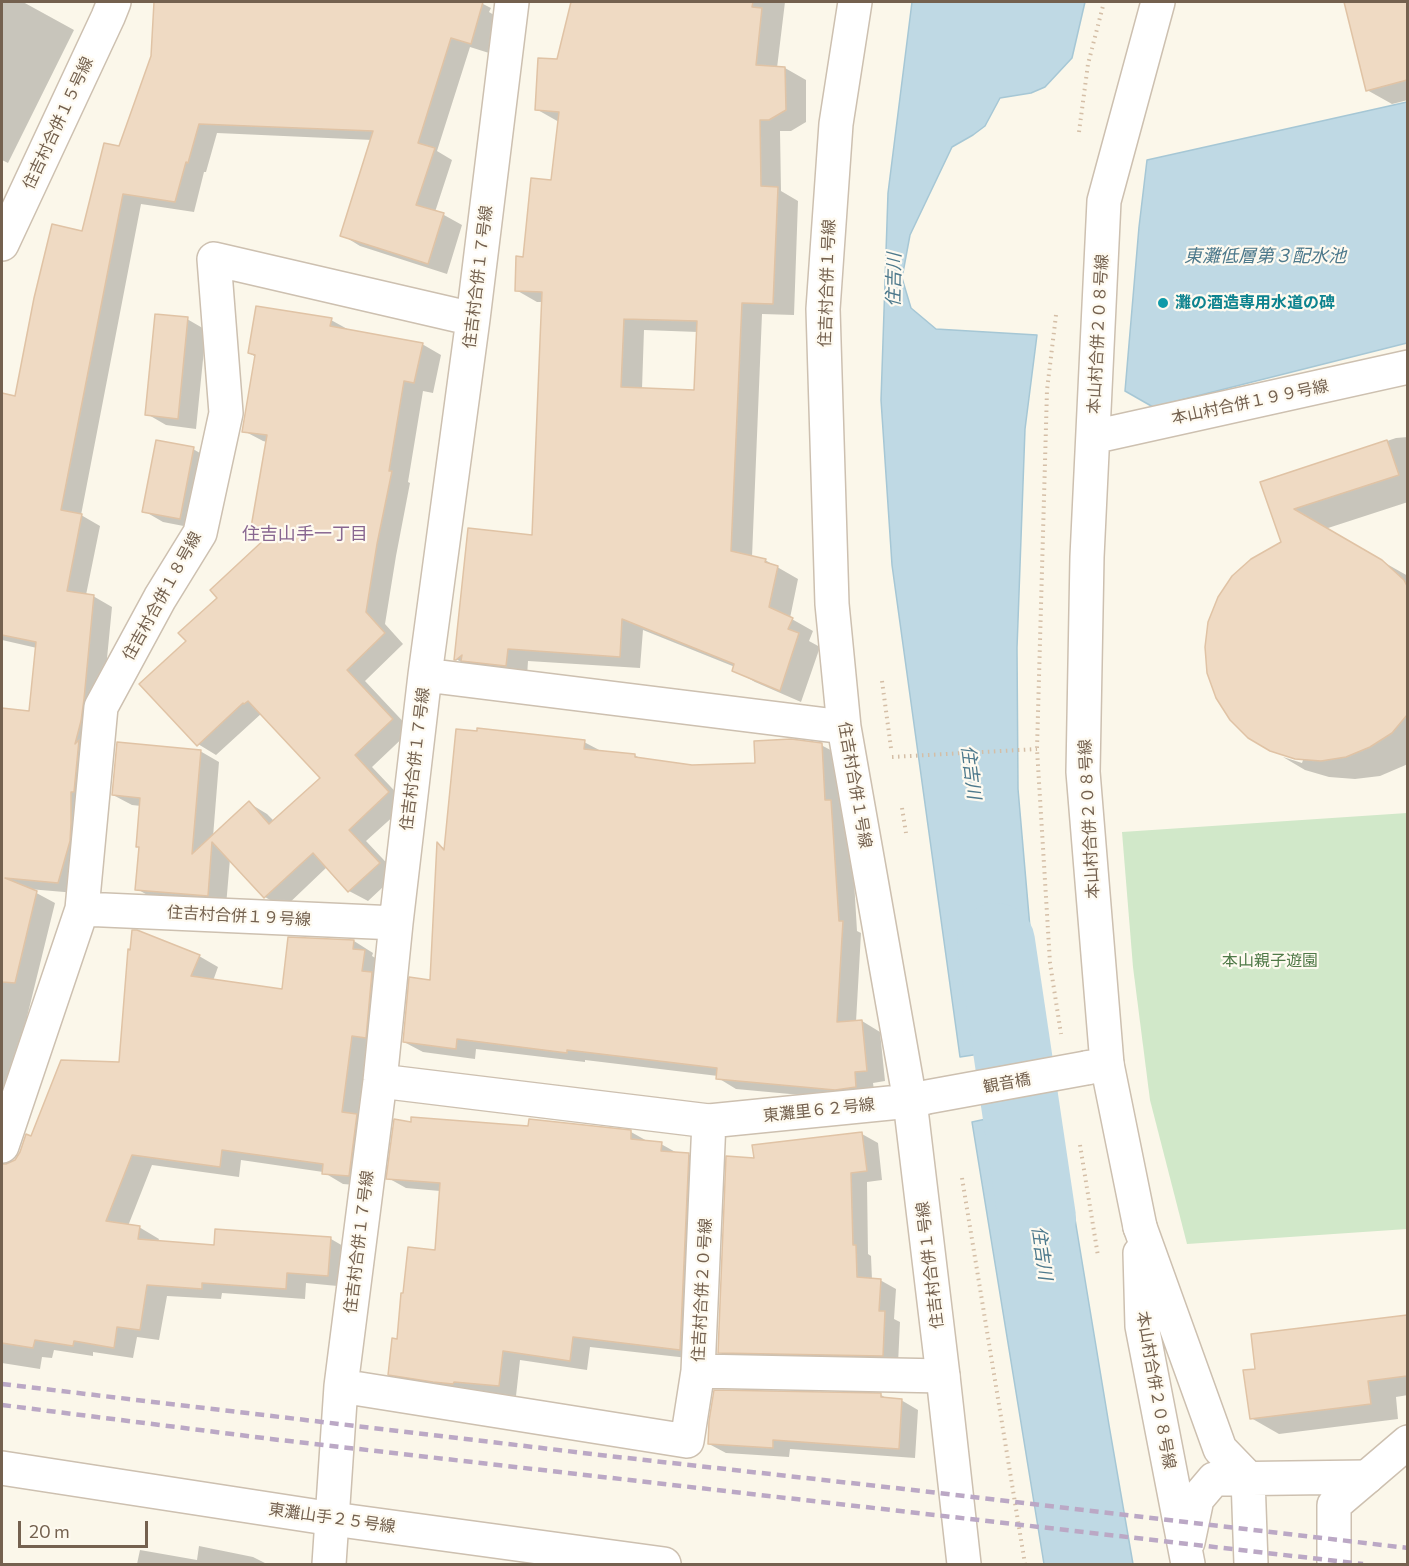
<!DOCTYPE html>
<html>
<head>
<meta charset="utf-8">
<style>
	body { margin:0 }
	#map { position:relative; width:1409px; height:1566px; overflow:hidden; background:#fbf7ea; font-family:Commissioner,sans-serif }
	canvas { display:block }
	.frame { position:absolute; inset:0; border:3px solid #74614f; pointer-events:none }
	.scale { position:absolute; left:18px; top:1521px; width:130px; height:27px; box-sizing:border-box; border:3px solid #74614f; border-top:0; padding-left:8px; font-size:18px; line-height:21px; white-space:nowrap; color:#74614f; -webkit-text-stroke:4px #fefaf0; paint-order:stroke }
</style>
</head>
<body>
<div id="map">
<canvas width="1409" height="1566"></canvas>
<div class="frame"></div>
<div class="scale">20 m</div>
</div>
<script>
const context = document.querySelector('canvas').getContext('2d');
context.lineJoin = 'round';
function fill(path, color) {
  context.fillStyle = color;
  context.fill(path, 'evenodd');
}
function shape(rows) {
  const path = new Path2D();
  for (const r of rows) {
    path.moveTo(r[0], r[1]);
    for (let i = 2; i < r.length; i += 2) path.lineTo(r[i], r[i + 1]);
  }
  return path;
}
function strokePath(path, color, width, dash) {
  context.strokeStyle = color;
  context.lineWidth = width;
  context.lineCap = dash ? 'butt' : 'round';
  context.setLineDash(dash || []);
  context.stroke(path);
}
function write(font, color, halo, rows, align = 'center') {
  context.font = font + ' Commissioner,"Noto Sans JP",sans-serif';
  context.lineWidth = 4.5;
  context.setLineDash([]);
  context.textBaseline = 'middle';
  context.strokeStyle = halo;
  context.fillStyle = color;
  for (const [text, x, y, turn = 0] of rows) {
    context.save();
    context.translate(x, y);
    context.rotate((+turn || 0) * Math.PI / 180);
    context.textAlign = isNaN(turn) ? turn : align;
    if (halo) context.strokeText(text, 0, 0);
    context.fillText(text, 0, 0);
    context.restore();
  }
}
fill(shape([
	[1407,813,1407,1229,1187,1244,1150,1100,1133,967,1122,832]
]), '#d1e8c9');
const water = shape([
	[912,2,1085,2,1072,58,1045,87,1031,93,1000,98,985,126,973,135,952,147,910,235,902,278,911,308,936,329,1037,335,1025,429,1017,648,1018,789,1034,974,1046,1044,960,1057,892,565,881,400,888,193,912,2],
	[1407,102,1407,343,1153,407,1125,391,1139,227,1147,160,1407,102],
	[1056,1104,1109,1425,1133,1564,1044,1564,972,1122,1056,1104]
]);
fill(water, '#bfd9e4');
strokePath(water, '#a6c7d5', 1.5);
fill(shape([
	[2,2,23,2,74,30,8,163,2,160],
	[156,2,479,2,491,8,489,12,499,18,489,53,470,47,437,151,452,160,435,212,444,215,462,225,447,274,360,246,342,235,372,140,217,133,206,172,204,172,194,212,141,204,81,515,100,526,86,595,93,596,112,607,102,710,76,893,29,889,55,903,27,1017,40,1024,2,1161,4,1167,2,1174,2,709,31,713,37,648,2,640,2,421,7,396,16,398,83,233,120,148,153,56],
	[572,2,785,2,777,68,785,68,806,80,806,122,791,131,780,131,781,191,798,201,794,315,762,314,752,557,765,560,798,579,790,618,813,631,809,641,820,647,801,702,755,682,734,670,735,667,643,630,640,668,528,661,527,677,477,671,456,659,533,537,543,302,537,302,516,290,525,258,552,182,559,122,536,109,558,61],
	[644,330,698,332,695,392,642,389],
	[1345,2,1408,2,1408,100,1392,104,1367,90],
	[187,319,206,330,196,429,166,425,147,414],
	[331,320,351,331,422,344,441,355,433,393,423,391,408,482,410,483,396,556,385,624,403,644,365,681,411,730,372,767,407,804,366,841,397,874,368,901,349,891,327,867,284,908,265,897,230,859,226,906,156,900,137,889,141,848,141,806,132,805,113,795,200,751,219,762,213,837,249,803,267,814,274,821,322,778,262,713,216,755,198,744,188,641,219,598,266,540,252,532,267,442,263,441,244,431,256,357,249,353],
	[1408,437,1408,502,1325,529,1408,576,1408,764,1380,776,1355,779,1329,777,1305,770,1283,757,1302,763,1303,760,1272,750,1283,543,1262,483,1396,438],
	[193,449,212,460,199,529,163,522,144,511],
	[584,742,603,752,634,755,642,759,692,766,757,765,821,745,840,755,850,812,857,931,861,933,856,1022,862,1021,880,1032,885,1081,873,1083,875,1098,855,1100,736,1089,718,1078,718,1076,585,1060,585,1062,476,1049,475,1059,423,1052,404,1042,431,981,438,845,446,849],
	[354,941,373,953,372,956,384,963,368,1186,343,1184,323,1172,241,1160,239,1177,152,1165,128,1226,139,1227,159,1239,158,1242,216,1247,331,1239,350,1250,348,1287,306,1283,305,1299,222,1293,221,1299,167,1296,159,1340,137,1337,133,1358,93,1352,93,1356,54,1350,52,1358,42,1357,40,1369,2,1363,2,1233,13,1162,16,1161,32,1138,120,1064,199,956,218,967,213,981,283,990],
	[412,1123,631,1132,649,1142,661,1144,679,1154,688,1154,706,1165,697,1359,590,1347,587,1370,520,1360,516,1396,408,1384,390,1374,398,1340,436,1252,440,1191,406,1188,388,1178],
	[862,1134,878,1143,882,1180,867,1182,868,1254,871,1256,872,1280,880,1280,896,1289,894,1319,900,1322,898,1364,735,1361,719,1352,756,1160],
	[1405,1317,1408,1318,1408,1395,1396,1397,1398,1419,1279,1434,1251,1418,1257,1370],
	[881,1395,888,1399,901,1400,918,1410,915,1458,790,1449,789,1457,726,1453,709,1444],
	[199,1546,253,1557,267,1564,137,1564,140,1550,197,1560]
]), '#0003');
strokePath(shape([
	[996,942,1037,1218]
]), '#bfd9e4', 78);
const building = shape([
	[154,2,483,2,471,44,451,38,418,143,435,148,416,205,444,213,428,264,340,236,373,131,199,124,188,163,186,162,175,202,123,194,61,510,82,514,67,591,94,595,84,699,81,721,75,744,79,740,74,792,71,792,71,823,70,841,58,883,5,878,37,891,15,983,2,982,2,708,29,711,36,642,2,635,2,393,15,396,34,298,52,224,82,231,104,143,119,146,151,56,154,2],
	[571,2,753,2,752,7,762,8,756,65,785,67,786,110,769,120,760,120,761,186,778,187,773,304,742,303,731,551,766,559,765,562,778,566,769,607,793,618,788,629,799,633,780,691,732,671,734,664,622,619,620,657,508,649,506,666,461,661,462,655,456,660,454,660,468,528,532,535,542,292,515,291,516,256,523,257,531,178,551,180,559,112,535,110,538,58,557,59,571,2],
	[624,319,697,321,694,390,621,387,624,319],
	[1344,2,1407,2,1407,80,1366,91,1344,2],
	[256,306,332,318,330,326,423,343,414,383,404,381,389,471,392,471,377,544,366,612,385,633,347,670,393,719,355,755,389,792,349,830,380,863,348,892,313,853,264,898,212,842,208,896,135,890,139,847,136,847,140,798,112,795,117,742,201,750,192,854,249,801,269,824,320,778,248,701,244,704,243,703,197,746,139,684,186,641,178,633,217,598,210,590,268,536,250,533,267,435,242,432,255,355,248,353,256,306],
	[155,314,188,317,178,419,145,415,155,314],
	[156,440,194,447,180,519,142,512,156,440],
	[1387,440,1399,475,1294,509,1382,560,1404,580,1407,586,1407,715,1392,733,1370,747,1346,757,1321,761,1295,759,1270,751,1248,738,1230,720,1216,698,1207,673,1205,647,1208,622,1218,597,1232,576,1251,559,1281,542,1260,482,1387,440],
	[477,728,585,740,584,749,635,754,635,757,692,765,755,763,754,741,791,739,822,743,825,800,831,800,839,921,843,921,837,1022,862,1020,867,1071,855,1072,856,1087,835,1090,716,1079,717,1068,567,1050,567,1053,457,1039,456,1049,403,1042,409,977,430,980,437,842,444,850,456,729,477,731,477,728],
	[132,930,137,930,200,955,191,976,282,989,288,937,354,940,353,949,365,950,362,971,372,972,366,1038,352,1036,342,1112,357,1114,349,1176,322,1174,323,1164,222,1150,220,1167,132,1155,106,1221,140,1226,138,1239,214,1245,215,1229,331,1237,328,1276,287,1273,286,1289,202,1283,202,1289,147,1285,140,1330,117,1327,114,1348,74,1341,73,1346,35,1340,33,1348,2,1343,2,1164,6,1164,15,1160,20,1152,26,1134,31,1136,61,1060,119,1062,128,949,130,950,132,930],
	[411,1117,528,1126,529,1119,631,1130,631,1139,662,1142,661,1151,689,1153,680,1350,573,1337,570,1361,503,1351,499,1386,454,1382,453,1384,433,1382,388,1375,392,1338,397,1339,401,1293,403,1293,408,1247,435,1250,440,1183,386,1179,394,1119,411,1122,411,1117],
	[862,1132,867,1171,851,1173,853,1245,856,1245,857,1277,881,1279,879,1311,885,1311,883,1356,718,1353,726,1156,754,1158,752,1145,862,1132],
	[1407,1315,1407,1376,1368,1381,1371,1404,1250,1419,1243,1370,1255,1369,1251,1334,1407,1315],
	[714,1390,881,1393,881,1397,902,1399,899,1449,773,1440,773,1448,708,1444,709,1421,714,1390]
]);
fill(building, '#efdac3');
strokePath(building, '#e0c3a5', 1.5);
const minor = shape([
	[855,2,836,124,823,309,832,604,844,727,910,1101],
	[2,244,108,17,114,2],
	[1093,437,1408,367],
	[425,675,844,727],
	[82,909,396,923],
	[1086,1068,1107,1064,1083,772,1087,557,1104,201,1158,2],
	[709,1121,910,1101,927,1097],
	[2,1146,82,909,101,707,160,598,200,533,226,413,214,259,473,319],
	[1140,1227,1220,1449,1248,1478,1251,1564],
	[1140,1253,1142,1326,1188,1564],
	[698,1371,943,1376],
	[341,1386,687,1441,698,1371,709,1121,380,1081],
	[1188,1542,1197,1499,1214,1479,1367,1477],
	[329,1564,341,1386,380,1081,396,923,425,675,473,319,512,2],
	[1334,1564,1334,1505,1367,1477]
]);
const tertiary = shape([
	[1107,1064,1140,1227],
	[910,1101,943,1376,964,1564],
	[2,1468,333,1519,664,1564],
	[1367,1477,1408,1442]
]);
strokePath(minor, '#cdc0b0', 36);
strokePath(tertiary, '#cdc0b0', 36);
strokePath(shape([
	[1079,132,1088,64,1104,2],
	[1056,315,1047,390,1037,749,1050,963,1061,1034],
	[882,681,891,748],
	[892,757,1037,749],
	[902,808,906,833],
	[1080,1145,1098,1256],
	[962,1178,1025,1564]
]), '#d4bea6', 4, [1.5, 4.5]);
strokePath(minor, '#fff', 33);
strokePath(tertiary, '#fff', 33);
strokePath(shape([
	[2,1384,609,1456,904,1489,1408,1548],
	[2,1405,271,1439,1363,1564]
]), '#bba8c5', 4.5, [9, 6]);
const minorBridge = shape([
	[927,1097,1086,1068]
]);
strokePath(minorBridge, '#cdc0b0', 36, []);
strokePath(minorBridge, '#fff', 33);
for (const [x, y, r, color] of [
	[1163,303,6,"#0f9aa8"]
]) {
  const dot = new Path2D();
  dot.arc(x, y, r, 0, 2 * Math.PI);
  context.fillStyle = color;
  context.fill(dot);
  strokePath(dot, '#fefaf0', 2);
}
write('16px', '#74614f', '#fefaf0', [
	["住吉村合併１５号線",58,123,-65],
	["住吉村合併１７号線",478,277,-83],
	["住吉村合併１号線",827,283,-88],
	["本山村合併２０８号線",1098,334,-87],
	["本山村合併１９９号線",1250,402,-12],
	["住吉村合併１８号線",162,596,-61],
	["住吉村合併１７号線",415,759,-83],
	["住吉村合併１号線",855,785,80],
	["本山村合併２０８号線",1089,819,-93],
	["住吉村合併１９号線",239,916,3],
	["観音橋",1007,1083,-10],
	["東灘里６２号線",819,1110,-6],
	["住吉村合併１７号線",359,1242,-83],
	["住吉村合併１号線",930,1265,-97],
	["住吉村合併２０号線",702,1290,-87],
	["本山村合併２０８号線",1156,1390,80],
	["東灘山手２５号線",332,1518,8]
]);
write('bold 16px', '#0d838f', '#fefaf0', [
	["灘の酒造専用水道の碑",1175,303]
], 'left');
write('16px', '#4f7947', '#fefaf0', [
	["本山親子遊園",1270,961]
]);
write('italic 18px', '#4d798c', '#fefaf0', [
	["東灘低層第３配水池",1265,256],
	["住吉川",894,280,-89],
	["住吉川",971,772,83],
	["住吉川",1042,1253,82]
]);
write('18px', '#886690', '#fefaf0', [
	["住吉山手一丁目",305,534]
]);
</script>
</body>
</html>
